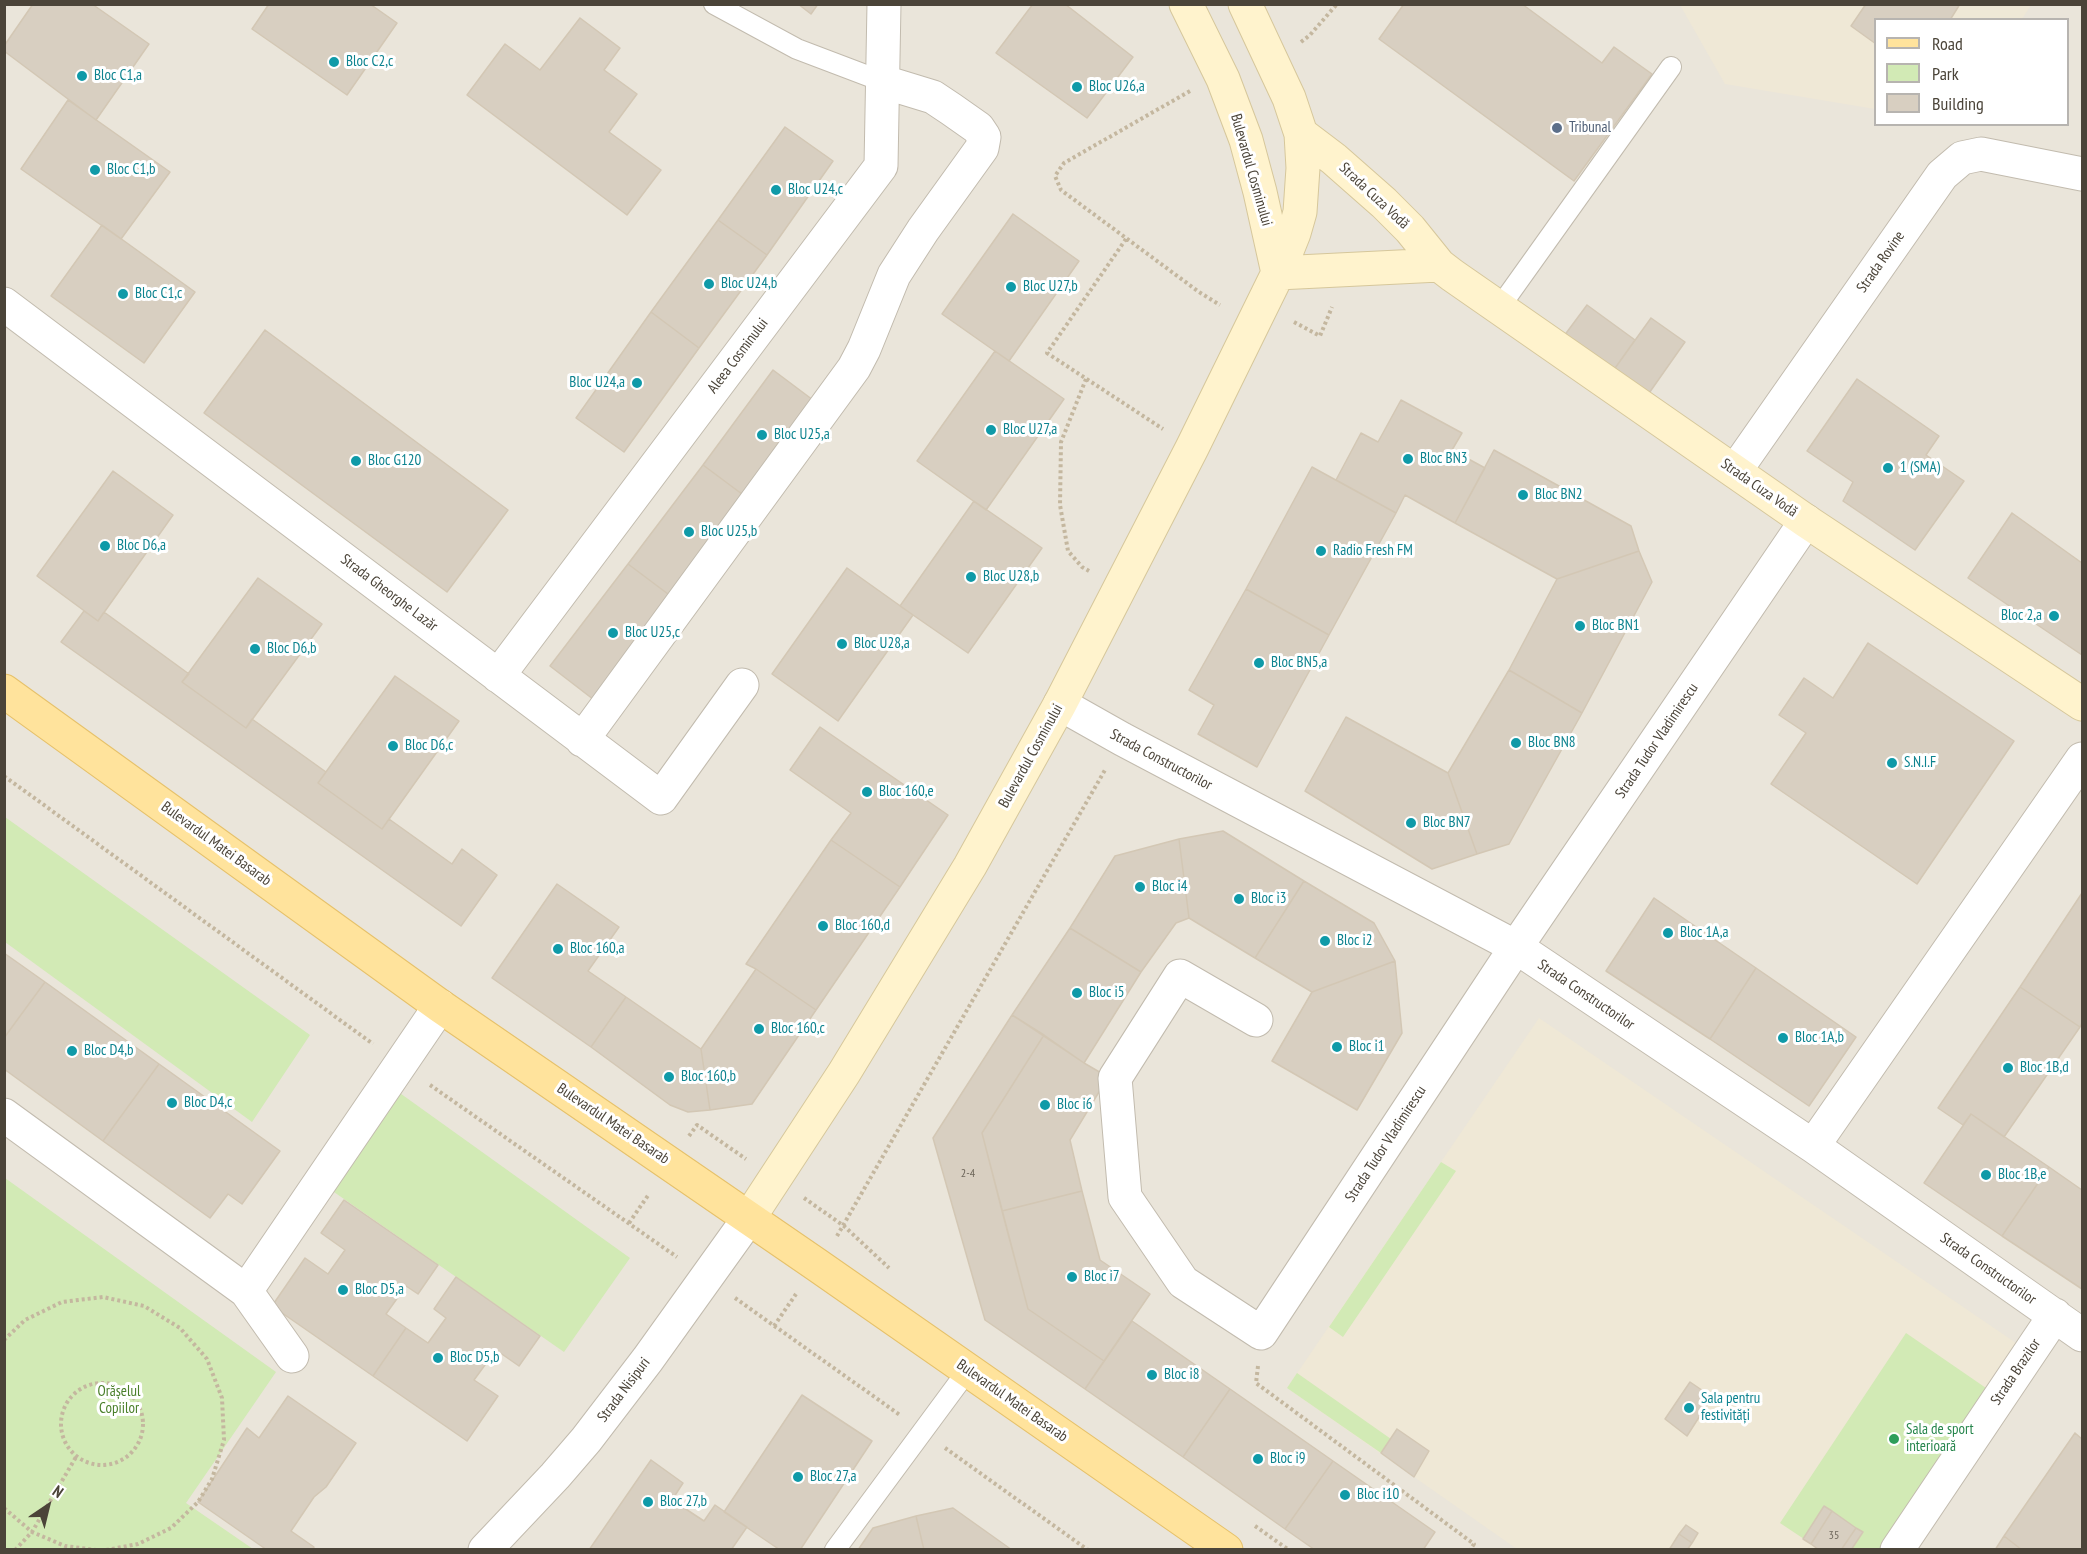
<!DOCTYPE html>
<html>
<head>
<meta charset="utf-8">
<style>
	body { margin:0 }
	#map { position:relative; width:2087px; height:1554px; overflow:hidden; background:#f6f3ec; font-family:"PT Sans Narrow",sans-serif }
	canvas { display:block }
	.frame { position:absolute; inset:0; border:6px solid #4b4439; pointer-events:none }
	.legend { position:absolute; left:1874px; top:18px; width:195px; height:108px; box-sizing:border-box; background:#fff; border:2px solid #b7b4b0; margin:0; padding:8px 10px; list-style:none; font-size:18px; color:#4b4439 }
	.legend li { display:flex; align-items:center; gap:12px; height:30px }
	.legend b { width:30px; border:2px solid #b7b4b0 }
	.north { position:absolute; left:18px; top:1476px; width:60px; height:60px; -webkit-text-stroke:4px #fff; paint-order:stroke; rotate:35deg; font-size:16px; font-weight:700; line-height:24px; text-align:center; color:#4b4439 }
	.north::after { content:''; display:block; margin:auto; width:21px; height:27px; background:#4b4439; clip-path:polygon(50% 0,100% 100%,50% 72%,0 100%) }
</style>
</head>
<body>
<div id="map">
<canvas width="2087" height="1554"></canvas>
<div class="frame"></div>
<ul class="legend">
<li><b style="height:8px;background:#ffe39c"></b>Road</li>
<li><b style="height:16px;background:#d2eab5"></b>Park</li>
<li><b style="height:16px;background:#d8cfc1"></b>Building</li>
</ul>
<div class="north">N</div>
</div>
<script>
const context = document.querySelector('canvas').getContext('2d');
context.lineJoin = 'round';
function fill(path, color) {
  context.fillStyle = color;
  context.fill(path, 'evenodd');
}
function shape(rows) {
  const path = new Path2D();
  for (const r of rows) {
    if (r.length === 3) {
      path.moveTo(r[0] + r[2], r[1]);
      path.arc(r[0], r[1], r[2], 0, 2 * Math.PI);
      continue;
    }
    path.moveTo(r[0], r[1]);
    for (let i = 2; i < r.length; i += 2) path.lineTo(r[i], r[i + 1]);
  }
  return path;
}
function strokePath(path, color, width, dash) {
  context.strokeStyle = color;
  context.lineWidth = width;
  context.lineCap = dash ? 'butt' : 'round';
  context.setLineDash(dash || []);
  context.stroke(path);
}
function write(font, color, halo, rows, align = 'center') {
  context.font = font + ' "PT Sans Narrow",sans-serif';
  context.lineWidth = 6;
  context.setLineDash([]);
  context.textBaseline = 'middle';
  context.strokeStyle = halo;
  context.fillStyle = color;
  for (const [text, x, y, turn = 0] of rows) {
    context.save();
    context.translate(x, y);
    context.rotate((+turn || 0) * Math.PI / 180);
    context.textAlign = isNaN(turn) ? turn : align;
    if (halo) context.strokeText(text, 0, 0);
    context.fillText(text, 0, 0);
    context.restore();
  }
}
fill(shape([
	[5,5,2082,5,2082,1549,5,1549],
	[1876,20,2068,20,2068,124,1876,124]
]), '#eae5da');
fill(shape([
	[1680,5,2031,5,2022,19,1876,20,1875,109,1725,84],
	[1539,1018,2016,1343,1879,1549,1517,1549,1287,1388]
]), '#efe8d6');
fill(shape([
	[5,817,310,1035,252,1122,5,942],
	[390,1086,630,1258,564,1352,321,1183],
	[1441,1162,1456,1171,1343,1337,1329,1327],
	[5,1178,276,1372,186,1503,253,1549,5,1549],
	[1906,1333,1986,1388,1879,1549,1819,1549,1780,1523],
	[1297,1373,1391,1439,1381,1453,1287,1388]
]), '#d2eab5');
const building = shape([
	[33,4,92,4,149,44,96,120,4,51,4,46,33,4],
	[269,4,370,4,397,23,347,95,252,29,269,4],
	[798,4,818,4,811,14,798,4],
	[1033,4,1065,4,1133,57,1087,118,996,53,1033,4],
	[1404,4,1522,4,1602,63,1614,47,1652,74,1574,181,1379,39,1404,4],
	[1866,4,1960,4,1950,20,1876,20,1876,44,1851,26,1866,4],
	[580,18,620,48,604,70,637,94,609,132,661,170,627,215,467,95,505,44,540,70,580,18],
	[68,100,170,172,121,239,21,169,68,100],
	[785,127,833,161,767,255,718,220,785,127],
	[1013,214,1079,261,1009,361,942,314,1013,214],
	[718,220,767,255,699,348,651,312,718,220],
	[102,225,195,292,144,363,51,296,102,225],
	[1587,305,1635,340,1613,371,1564,336,1587,305],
	[651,312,699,348,624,452,576,418,651,312],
	[1651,318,1685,342,1647,396,1613,371,1651,318],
	[265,330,508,510,447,592,204,413,265,330],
	[995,351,1064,399,986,510,917,461,995,351],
	[773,370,821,406,750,500,703,465,773,370],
	[1857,379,1939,436,1926,455,1964,481,1915,550,1843,501,1853,482,1807,451,1857,379],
	[1401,400,1462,433,1452,450,1485,468,1455,523,1405,495,1396,513,1336,480,1361,433,1378,442,1401,400],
	[1494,450,1631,526,1639,551,1557,579,1455,523,1494,450],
	[703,465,750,500,676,600,628,564,703,465],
	[1312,467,1396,513,1329,635,1246,589,1312,467],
	[113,471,173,515,98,621,37,576,113,471],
	[974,501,1042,548,968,653,900,606,974,501],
	[2012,513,2082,563,2082,655,1968,578,2012,513],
	[1639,551,1652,582,1582,713,1509,670,1557,579,1639,551],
	[628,564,676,600,598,703,550,666,628,564],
	[847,568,913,615,838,721,772,674,847,568],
	[258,578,322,624,246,728,182,682,258,578],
	[1246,589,1329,635,1257,767,1198,734,1214,705,1189,690,1246,589],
	[84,611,98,621,104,612,189,674,182,682,246,728,252,719,326,772,318,783,382,829,389,819,452,864,462,849,497,875,461,926,61,642,84,611],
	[1868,643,2014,741,1917,884,1771,784,1806,733,1779,715,1804,678,1833,698,1868,643],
	[1509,670,1582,713,1509,844,1477,854,1448,773,1509,670],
	[395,676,459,721,382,829,318,783,395,676],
	[1346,717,1448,773,1477,854,1432,869,1305,791,1346,717],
	[820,727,948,815,900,887,831,840,851,813,790,770,820,727],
	[1223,831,1304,881,1255,958,1189,918,1179,839,1223,831],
	[1179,839,1189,918,1176,923,1141,972,1070,928,1115,856,1179,839],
	[831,840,900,887,816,1010,756,969,746,964,831,840],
	[1304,881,1374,923,1395,961,1312,992,1255,958,1304,881],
	[557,884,619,927,588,971,626,997,591,1047,492,978,557,884],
	[2082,893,2082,1023,2080,1027,2020,987,2082,893],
	[1654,898,1756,968,1710,1039,1606,971,1654,898],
	[1070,928,1141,972,1084,1063,1012,1015,1070,928],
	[4,953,45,982,4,1038,4,953],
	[1395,961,1402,1033,1357,1110,1272,1061,1312,992,1395,961],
	[1756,968,1856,1037,1809,1106,1710,1039,1756,968],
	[756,969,816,1010,752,1104,710,1110,701,1049,756,969],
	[45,982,159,1064,103,1141,4,1069,4,1038,45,982],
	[2020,987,2080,1027,2004,1137,1971,1114,1963,1125,1938,1108,2020,987],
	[626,997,701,1049,710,1110,688,1112,670,1105,591,1047,626,997],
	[1012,1015,1044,1035,982,1133,1028,1309,1104,1361,1085,1389,985,1320,933,1138,1012,1015],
	[1044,1035,1084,1063,1108,1077,1070,1140,1082,1191,1002,1211,982,1133,1044,1035],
	[159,1064,280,1151,242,1204,228,1194,210,1218,103,1141,159,1064],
	[1971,1114,2049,1167,2002,1236,1924,1183,1971,1114],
	[2049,1167,2082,1190,2082,1289,2002,1236,2049,1167],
	[1082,1191,1100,1260,1150,1294,1104,1361,1028,1309,1002,1211,1082,1191],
	[344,1200,438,1265,418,1294,406,1286,386,1314,406,1328,373,1376,272,1306,305,1258,328,1274,345,1250,321,1233,344,1200],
	[456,1277,540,1336,519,1366,496,1350,474,1380,498,1396,467,1441,373,1376,406,1328,428,1343,446,1318,434,1309,456,1277],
	[1132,1321,1230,1389,1183,1457,1085,1389,1132,1321],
	[1690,1382,1712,1397,1687,1436,1665,1419,1690,1382],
	[1230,1389,1333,1461,1285,1529,1183,1457,1230,1389],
	[802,1395,872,1441,800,1550,780,1550,724,1512,802,1395],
	[288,1396,356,1443,326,1487,314,1497,291,1531,314,1547,312,1550,267,1550,198,1502,247,1428,259,1438,288,1396],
	[1397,1429,1429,1451,1414,1477,1381,1453,1397,1429],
	[2075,1433,2082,1439,2082,1550,2022,1550,2004,1536,2075,1433],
	[651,1460,683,1483,672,1500,704,1521,715,1505,747,1527,731,1550,589,1550,651,1460],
	[1333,1461,1435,1532,1423,1550,1315,1550,1285,1529,1333,1461],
	[1824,1506,1832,1511,1811,1544,1803,1539,1824,1506],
	[953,1508,1012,1550,924,1550,916,1516,953,1508],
	[1832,1511,1856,1528,1841,1550,1819,1550,1811,1544,1832,1511],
	[916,1516,924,1550,858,1550,873,1528,916,1516],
	[1686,1525,1698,1533,1692,1543,1679,1534,1686,1525],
	[1856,1528,1863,1532,1851,1550,1841,1550,1856,1528],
	[1679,1534,1692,1543,1687,1550,1669,1550,1679,1534],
	[2004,1536,2022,1550,1995,1550,2004,1536]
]);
fill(building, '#d8cfc1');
strokePath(building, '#d3c7b4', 1.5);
const lane = shape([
	[714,4,797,49,884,82],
	[1499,308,1671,67],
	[835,1550,968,1370]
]);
const street = shape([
	[4,304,661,798,742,685],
	[1735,471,1942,175,1962,158,1981,154,2082,174],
	[498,676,881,166,884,4],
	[1060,704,1122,739,1516,947,1813,1146,2082,1335],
	[582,740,854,368,864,349,894,275,923,230,982,148,984,137,978,128,951,109,933,97,884,82],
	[1256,1020,1180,976,1115,1078,1125,1197,1183,1282,1261,1333,1516,947,1806,521],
	[4,1115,246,1291,440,1006],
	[1813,1146,2082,759],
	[246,1291,292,1356],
	[485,1550,555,1476,586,1440,648,1359,749,1218],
	[1897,1550,2055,1315]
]);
const secondary = shape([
	[1186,4,1223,79,1246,140,1260,192,1278,273],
	[1301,134,1334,159,1384,203,1410,229,1439,265,1452,275,1806,521,2082,704],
	[1278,273,1439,265],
	[749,1218,844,1073,970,866,1060,704,1192,448,1278,273,1294,233,1300,212,1303,168,1301,134,1289,98,1245,4]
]);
const primary = shape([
	[4,691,440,1006,817,1265,1226,1550]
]);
strokePath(lane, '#c2bbae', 22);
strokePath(street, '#c2bbae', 35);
strokePath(secondary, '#d6c79b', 35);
strokePath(primary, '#e6c16a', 35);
strokePath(shape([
	[1301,42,1310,35,1337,4],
	[1190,91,1064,163,1055,176,1061,190,1199,292,1220,305],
	[1126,239,1047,353,1163,429],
	[1294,322,1320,336,1332,307],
	[1086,379,1061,442,1060,505,1068,551,1082,567,1089,571],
	[4,776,373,1044],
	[430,1085,677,1257],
	[689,1136,697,1125,746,1159],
	[804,1198,844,1226,889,1268],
	[629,1223,649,1194],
	[837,1236,1105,770],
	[735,1298,900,1415],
	[774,1326,796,1294],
	[4,1340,25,1320,62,1302,103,1297,144,1306,180,1328,207,1359,222,1398,224,1440,212,1479,198,1502,171,1528,138,1544,106,1550],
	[1258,1366,1256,1383,1474,1544,1470,1550],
	[102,1424,41],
	[945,1448,1088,1550],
	[4,1508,32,1532,65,1546,96,1550],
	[1255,1526,1289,1550],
	[15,1550,32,1532,76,1457]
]), '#c4b79f', 4, [3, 3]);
strokePath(lane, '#fff', 20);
strokePath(street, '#fff', 33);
strokePath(secondary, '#fff3cd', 33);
strokePath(primary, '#ffe39c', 33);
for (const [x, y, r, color] of [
	[334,62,6,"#0f9aa8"],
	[82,76,6,"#0f9aa8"],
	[1077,87,6,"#0f9aa8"],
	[1557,128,6,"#5c6f8a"],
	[95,170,6,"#0f9aa8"],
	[776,190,6,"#0f9aa8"],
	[709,284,6,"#0f9aa8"],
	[1011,287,6,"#0f9aa8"],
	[123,294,6,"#0f9aa8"],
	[637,383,6,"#0f9aa8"],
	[991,430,6,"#0f9aa8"],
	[762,435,6,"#0f9aa8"],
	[1408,459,6,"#0f9aa8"],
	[356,461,6,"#0f9aa8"],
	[1888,468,6,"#0f9aa8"],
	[1523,495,6,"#0f9aa8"],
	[689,532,6,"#0f9aa8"],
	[105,546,6,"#0f9aa8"],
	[1321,551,6,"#0f9aa8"],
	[971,577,6,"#0f9aa8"],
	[2054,616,6,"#0f9aa8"],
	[1580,626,6,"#0f9aa8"],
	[613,633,6,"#0f9aa8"],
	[842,644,6,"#0f9aa8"],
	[255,649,6,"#0f9aa8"],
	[1259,663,6,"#0f9aa8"],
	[1516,743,6,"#0f9aa8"],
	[393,746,6,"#0f9aa8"],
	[1892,763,6,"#0f9aa8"],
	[867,792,6,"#0f9aa8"],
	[1411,823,6,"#0f9aa8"],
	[1140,887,6,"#0f9aa8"],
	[1239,899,6,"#0f9aa8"],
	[823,926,6,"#0f9aa8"],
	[1668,933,6,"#0f9aa8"],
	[1325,941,6,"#0f9aa8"],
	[558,949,6,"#0f9aa8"],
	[1077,993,6,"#0f9aa8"],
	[759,1029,6,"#0f9aa8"],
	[1783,1038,6,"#0f9aa8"],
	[1337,1047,6,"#0f9aa8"],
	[72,1051,6,"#0f9aa8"],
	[2008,1068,6,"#0f9aa8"],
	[669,1077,6,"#0f9aa8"],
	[172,1103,6,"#0f9aa8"],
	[1045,1105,6,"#0f9aa8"],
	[1986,1175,6,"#0f9aa8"],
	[1072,1277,6,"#0f9aa8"],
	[343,1290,6,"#0f9aa8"],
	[438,1358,6,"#0f9aa8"],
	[1152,1375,6,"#0f9aa8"],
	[1689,1408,6,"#0f9aa8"],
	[1894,1439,6,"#2e9e5b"],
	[1258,1459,6,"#0f9aa8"],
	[798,1477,6,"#0f9aa8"],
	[1345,1495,6,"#0f9aa8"],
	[648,1502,6,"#0f9aa8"]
]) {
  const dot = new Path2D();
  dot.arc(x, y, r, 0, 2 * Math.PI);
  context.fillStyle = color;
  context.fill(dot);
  strokePath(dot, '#fff', 2);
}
write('12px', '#6e675b', null, [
	["2-4",968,1174],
	["35",1834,1536]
]);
write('15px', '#0d838f', '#fff', [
	["Bloc C2,c",346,62],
	["Bloc C1,a",94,76],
	["Bloc U26,a",1089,87],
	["Bloc C1,b",107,170],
	["Bloc U24,c",788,190],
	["Bloc U24,b",721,284],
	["Bloc U27,b",1023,287],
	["Bloc C1,c",135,294],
	["Bloc U24,a",625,383,"right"],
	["Bloc U27,a",1003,430],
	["Bloc U25,a",774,435],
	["Bloc BN3",1420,459],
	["Bloc G120",368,461],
	["1 (SMA)",1900,468],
	["Bloc BN2",1535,495],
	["Bloc U25,b",701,532],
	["Bloc D6,a",117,546],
	["Radio Fresh FM",1333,551],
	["Bloc U28,b",983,577],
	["Bloc 2,a",2042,616,"right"],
	["Bloc BN1",1592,626],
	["Bloc U25,c",625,633],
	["Bloc U28,a",854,644],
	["Bloc D6,b",267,649],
	["Bloc BN5,a",1271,663],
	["Bloc BN8",1528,743],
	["Bloc D6,c",405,746],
	["S.N.I.F",1904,763],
	["Bloc 160,e",879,792],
	["Bloc BN7",1423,823],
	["Bloc i4",1152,887],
	["Bloc i3",1251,899],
	["Bloc 160,d",835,926],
	["Bloc 1A,a",1680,933],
	["Bloc i2",1337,941],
	["Bloc 160,a",570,949],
	["Bloc i5",1089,993],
	["Bloc 160,c",771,1029],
	["Bloc 1A,b",1795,1038],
	["Bloc i1",1349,1047],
	["Bloc D4,b",84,1051],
	["Bloc 1B,d",2020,1068],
	["Bloc 160,b",681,1077],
	["Bloc D4,c",184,1103],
	["Bloc i6",1057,1105],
	["Bloc 1B,e",1998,1175],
	["Bloc i7",1084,1277],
	["Bloc D5,a",355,1290],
	["Bloc D5,b",450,1358],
	["Bloc i8",1164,1375],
	["Sala pentru",1701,1399],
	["festivități",1701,1416],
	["Bloc i9",1270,1459],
	["Bloc 27,a",810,1477],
	["Bloc i10",1357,1495],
	["Bloc 27,b",660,1502]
], 'left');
write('15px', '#4e5e75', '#fff', [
	["Tribunal",1569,128]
], 'left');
write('15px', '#4b4439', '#fff', [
	["Bulevardul Cosminului",1251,170,74],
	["Strada Cuza Vodă",1374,196,43],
	["Strada Rovine",1881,262,-55],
	["Aleea Cosminului",738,356,-53],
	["Strada Cuza Vodă",1759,488,35],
	["Strada Gheorghe Lazăr",389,593,37],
	["Strada Tudor Vladimirescu",1657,741,-56],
	["Bulevardul Cosminului",1031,756,-61],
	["Strada Constructorilor",1161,760,28],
	["Bulevardul Matei Basarab",216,844,36],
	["Strada Constructorilor",1586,995,34],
	["Bulevardul Matei Basarab",613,1124,34],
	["Strada Tudor Vladimirescu",1386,1144,-57],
	["Strada Constructorilor",1988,1269,35],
	["Strada Brazilor",2016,1372,-56],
	["Strada Nisipuri",624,1390,-53],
	["Bulevardul Matei Basarab",1012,1401,35]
]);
write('15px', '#4a7f2a', '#fff', [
	["Orășelul",119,1392],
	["Copiilor",119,1409]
]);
write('15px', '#27864d', '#fff', [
	["Sala de sport",1906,1430],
	["interioară",1906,1447]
], 'left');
</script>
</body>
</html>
